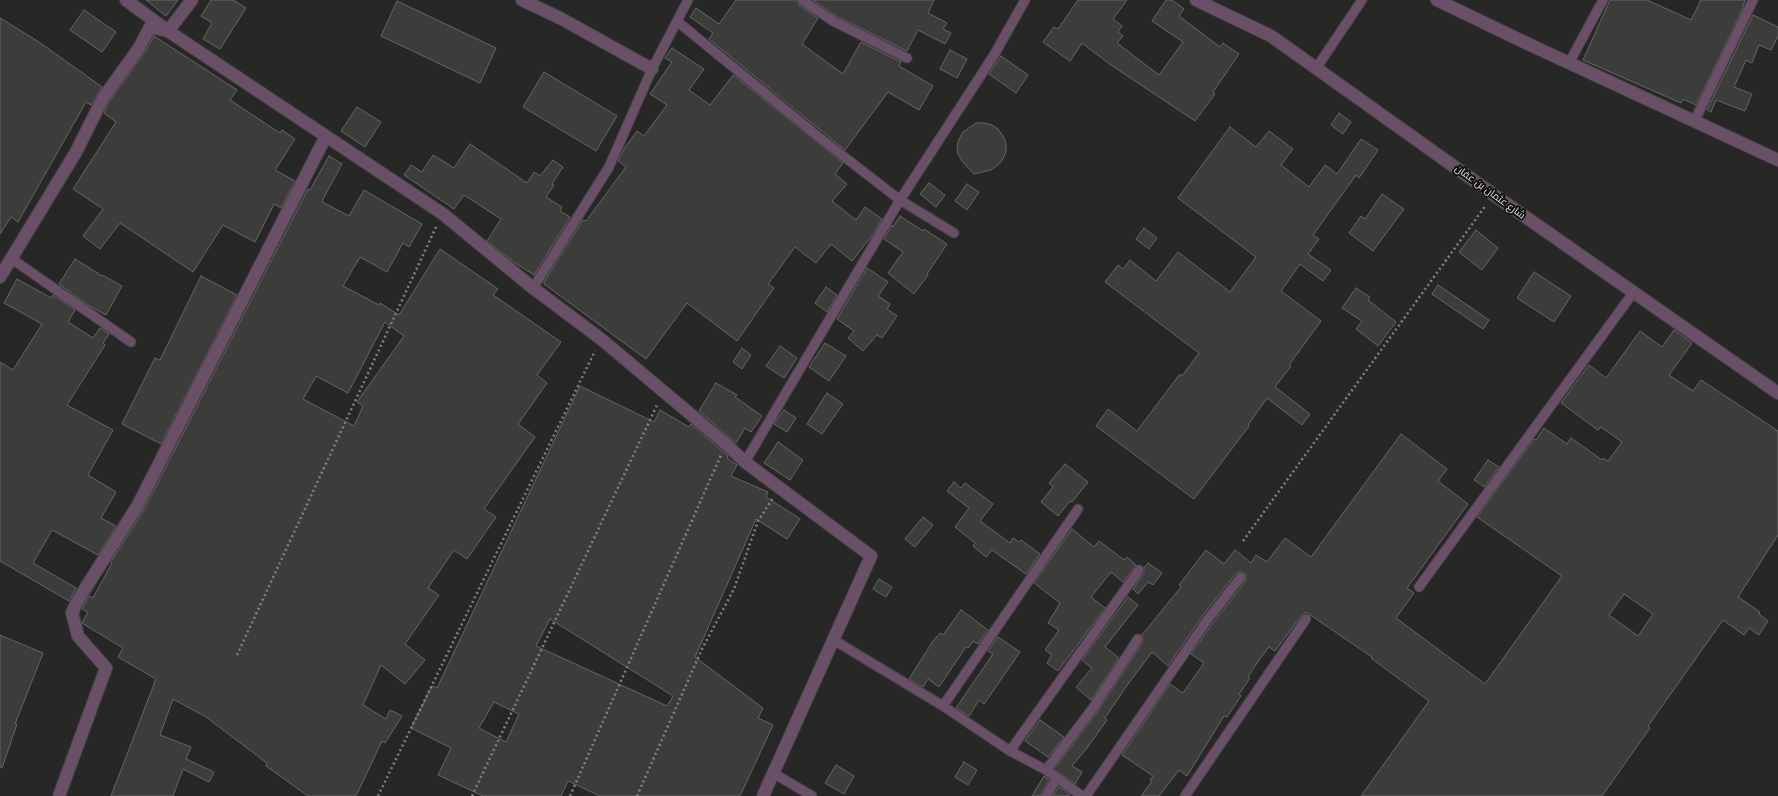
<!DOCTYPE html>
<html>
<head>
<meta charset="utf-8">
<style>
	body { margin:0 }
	canvas { display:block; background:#272725 }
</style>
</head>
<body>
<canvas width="1778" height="796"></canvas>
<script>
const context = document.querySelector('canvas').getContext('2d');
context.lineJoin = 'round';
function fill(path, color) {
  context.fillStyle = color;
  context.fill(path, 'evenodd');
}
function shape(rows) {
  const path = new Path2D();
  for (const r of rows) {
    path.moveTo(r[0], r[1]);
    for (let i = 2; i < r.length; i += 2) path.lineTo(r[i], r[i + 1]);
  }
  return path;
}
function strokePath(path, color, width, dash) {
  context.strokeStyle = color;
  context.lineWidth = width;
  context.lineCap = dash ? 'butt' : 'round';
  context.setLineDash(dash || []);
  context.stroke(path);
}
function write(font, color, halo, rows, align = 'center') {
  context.font = font + ' Montserrat,Cairo,sans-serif';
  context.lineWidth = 4;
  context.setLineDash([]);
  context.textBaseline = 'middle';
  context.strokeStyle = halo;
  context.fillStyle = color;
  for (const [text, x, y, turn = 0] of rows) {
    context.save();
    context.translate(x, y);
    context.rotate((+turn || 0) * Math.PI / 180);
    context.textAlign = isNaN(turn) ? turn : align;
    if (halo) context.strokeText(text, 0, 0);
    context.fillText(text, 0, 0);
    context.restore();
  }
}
const building = shape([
	[146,0,178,0,166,16,146,0],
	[211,0,233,0,246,8,220,49,203,39,212,23,201,16,211,0],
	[736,0,796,0,799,5,818,18,802,44,843,74,861,42,901,62,899,66,933,86,919,110,888,92,845,150,709,39,713,33,690,17,696,8,719,24,736,0],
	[813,0,934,0,928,13,947,23,943,29,951,33,945,44,918,30,907,51,836,16,813,0],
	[1078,0,1127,0,1113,19,1122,26,1118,32,1123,36,1117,43,1159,75,1183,42,1152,21,1166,0,1172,0,1184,9,1179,16,1220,47,1223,43,1239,54,1213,92,1215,94,1195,121,1111,65,1082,43,1070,61,1043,42,1054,27,1058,29,1078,0],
	[1610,0,1647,0,1691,20,1701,0,1745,0,1742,10,1696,105,1683,99,1681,103,1583,60,1610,0],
	[397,1,496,48,480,83,381,36,397,1],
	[84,10,116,32,102,52,70,30,84,10],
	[1753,15,1778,27,1778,36,1771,50,1759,45,1752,63,1746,60,1734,87,1752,94,1745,111,1716,100,1711,112,1707,110,1753,15],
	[0,18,39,42,102,87,91,105,86,102,18,222,11,217,0,234,0,18],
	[154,36,237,90,230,100,280,133,282,130,295,139,275,170,295,181,281,208,274,204,255,242,223,225,193,272,120,223,100,249,83,236,103,209,73,189,116,122,104,113,109,102,145,52,154,36],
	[672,48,704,69,689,90,710,105,733,75,843,163,835,174,847,184,832,201,856,220,865,207,882,219,874,233,852,261,831,244,816,263,795,247,768,284,774,288,737,341,687,303,646,359,544,284,544,282,583,220,586,221,626,167,618,161,624,149,637,131,644,136,667,105,650,94,672,62,665,58,672,48],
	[950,50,967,59,957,78,940,69,950,50],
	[1001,56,1028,75,1016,93,989,74,1001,56],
	[544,72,617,116,596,151,523,107,544,72],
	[357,107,381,122,365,147,341,131,357,107],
	[1339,113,1351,122,1343,134,1331,125,1339,113],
	[976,123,984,123,992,125,998,129,1003,136,1006,143,1006,151,1003,159,998,165,991,170,974,174,962,161,958,154,957,146,959,139,963,132,976,123],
	[1230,127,1256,147,1269,131,1293,149,1281,165,1309,187,1325,165,1337,174,1361,139,1378,150,1359,178,1356,175,1313,235,1319,239,1308,254,1331,270,1323,281,1300,264,1281,291,1321,321,1289,365,1291,366,1275,387,1310,414,1302,425,1267,398,1248,425,1249,426,1194,499,1096,426,1108,409,1137,431,1180,374,1182,376,1199,353,1105,282,1118,265,1123,269,1130,260,1156,281,1178,252,1230,292,1256,257,1178,198,1230,127],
	[470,144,527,183,534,172,540,176,553,160,563,167,552,184,554,185,546,197,562,207,560,211,570,217,534,275,515,263,487,241,501,219,464,195,454,209,404,175,411,165,422,172,433,155,454,168,470,144],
	[329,156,342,164,322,201,326,204,349,216,364,190,422,224,409,247,403,243,387,272,360,257,343,286,379,305,380,303,399,315,440,249,498,289,493,295,561,342,537,375,547,383,518,424,535,437,484,509,496,517,467,559,454,550,428,588,439,595,405,644,425,660,405,684,381,665,363,705,386,719,390,710,402,716,385,743,382,741,356,796,308,796,266,766,267,763,206,717,173,699,160,735,191,747,186,759,214,772,209,782,183,769,173,796,111,796,156,679,118,657,123,648,82,623,88,612,82,609,89,596,93,598,112,563,111,562,145,508,308,189,310,190,329,156],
	[385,322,404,336,357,402,363,406,354,426,303,399,316,376,348,393,385,322],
	[929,183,945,195,936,207,920,194,929,183],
	[967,184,979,192,967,210,955,201,967,184],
	[1382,194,1404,209,1373,251,1349,233,1361,216,1365,219,1382,194],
	[900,216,923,231,924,229,947,244,927,274,928,275,914,294,888,273,903,252,884,239,892,225,893,227,900,216],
	[1144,228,1157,238,1149,249,1136,239,1144,228],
	[1476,230,1498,248,1482,270,1459,252,1476,230],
	[75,259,102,276,102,275,122,286,106,315,88,305,59,284,75,259],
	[867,268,888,282,878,296,890,304,887,309,897,316,882,338,877,335,863,351,848,338,854,331,837,319,867,268],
	[1534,272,1571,296,1554,322,1517,298,1534,272],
	[201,276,237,295,161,444,122,424,155,358,160,360,201,276],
	[17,279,51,298,53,295,75,310,68,322,93,338,100,328,109,334,103,343,105,345,67,405,113,430,88,475,116,492,101,518,116,526,98,555,52,530,33,563,76,588,69,601,0,561,0,362,13,370,42,324,4,303,17,279],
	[1438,285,1489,320,1483,329,1432,294,1438,285],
	[826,287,837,295,827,312,815,303,826,287],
	[1356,288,1370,297,1368,300,1396,322,1378,346,1356,329,1362,321,1342,308,1356,288],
	[1674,330,1692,343,1669,375,1693,391,1701,380,1778,431,1778,535,1738,597,1760,612,1759,614,1768,621,1759,635,1749,628,1744,635,1723,620,1648,726,1650,728,1602,796,1361,796,1429,701,1371,658,1372,657,1306,612,1301,616,1275,651,1269,647,1259,660,1248,677,1250,678,1239,694,1241,696,1227,717,1224,716,1187,776,1179,770,1159,796,1141,796,1152,781,1150,780,1153,776,1122,755,1170,684,1183,693,1204,663,1191,654,1213,623,1246,581,1246,574,1241,571,1236,573,1203,615,1168,666,1152,652,1128,684,1105,718,1107,720,1087,748,1072,766,1082,772,1075,784,1054,769,1098,711,1143,642,1142,635,1181,587,1179,585,1206,550,1224,564,1235,550,1251,563,1256,555,1267,562,1285,538,1311,557,1401,434,1447,469,1438,481,1468,504,1407,588,1414,593,1396,618,1485,684,1562,576,1477,517,1534,439,1536,440,1544,428,1567,444,1571,438,1602,460,1603,458,1608,461,1622,442,1601,427,1598,430,1561,403,1589,365,1606,378,1640,331,1662,347,1674,330],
	[1624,594,1653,614,1638,636,1609,615,1624,594],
	[825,343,846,356,829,381,809,367,825,343],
	[780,346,797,358,784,378,766,366,780,346],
	[742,348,751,355,742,369,733,362,742,348],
	[716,383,737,395,735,397,762,416,751,432,745,428,736,443,699,411,716,383],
	[580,386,654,422,660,410,689,427,691,424,721,450,728,456,727,458,737,465,731,476,768,492,766,497,800,519,787,539,756,519,695,657,763,708,758,718,773,725,740,796,600,796,568,781,561,796,483,796,438,775,451,748,411,728,432,686,437,688,580,386],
	[550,619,673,696,667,706,536,646,550,619],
	[494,702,519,714,506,742,479,728,494,702],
	[827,393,843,404,822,434,807,424,827,393],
	[784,410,796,418,787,432,774,424,784,410],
	[778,442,803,460,790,480,764,463,778,442],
	[1488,460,1499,467,1484,487,1474,480,1488,460],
	[1065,464,1088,482,1072,502,1070,501,1058,516,1041,502,1053,487,1049,483,1065,464],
	[954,482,961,488,965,483,993,504,980,521,1010,543,1013,538,1019,542,1021,540,1040,554,1026,574,992,550,986,557,973,546,975,543,955,527,969,508,947,491,954,482],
	[923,517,933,525,915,547,905,539,923,517],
	[1072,529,1094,547,1099,541,1124,560,1127,557,1136,565,1123,582,1111,572,1091,597,1105,608,1058,671,1047,663,1052,655,1045,650,1059,630,1048,623,1060,603,1034,583,1072,529],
	[1148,563,1162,573,1153,585,1148,582,1138,594,1133,589,1144,573,1144,568,1148,563],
	[879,579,892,587,886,597,873,589,879,579],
	[1128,597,1138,605,1105,647,1119,658,1091,700,1076,687,1092,668,1082,660,1128,597],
	[961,610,988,630,978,644,973,641,968,648,966,647,939,687,928,679,923,687,909,679,933,641,940,633,943,635,961,610],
	[0,635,43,653,15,724,17,724,2,768,0,767,0,635],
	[998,637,1020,652,984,704,979,700,969,716,956,708,993,654,988,651,998,637],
	[1040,720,1064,737,1048,757,1025,741,1040,720],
	[964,762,977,770,968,785,955,777,964,762],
	[836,765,854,776,844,794,825,783,836,765],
	[1044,776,1049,780,1040,796,1032,796,1044,776],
	[1059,787,1070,794,1069,796,1053,796,1059,787]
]);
fill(building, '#3c3c3a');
strokePath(building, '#656663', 1);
const service = shape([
	[802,0,833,21,907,58],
	[678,22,820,138,900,200,954,233],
	[1569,63,1603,0],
	[1317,67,1362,0],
	[1694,122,1753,0],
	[12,259,131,342],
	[533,288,609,167,652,69,688,0],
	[745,462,900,200,994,55,1025,0],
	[1419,587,1633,293],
	[832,639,943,706,1010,751,1046,770,1082,796],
	[943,706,1078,509],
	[1010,751,1139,570],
	[1046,770,1093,708,1138,639],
	[773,773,812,796],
	[1046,796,1057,778],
	[1086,796,1208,619,1241,577],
	[1185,796,1306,619]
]);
const minor = shape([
	[126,0,168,31,443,214,533,288,601,339,726,444,745,462,871,556,763,796],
	[522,0,560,18,652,69],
	[1196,0,1271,36,1494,195,1778,393],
	[1437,0,1524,42,1778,160],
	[0,277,76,152,103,98,139,48,150,27,168,31,192,0],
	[59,796,106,668,78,636,72,613,78,600,138,505,326,136]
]);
strokePath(service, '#424240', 11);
strokePath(minor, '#424240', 14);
strokePath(shape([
	[1243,541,1486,205],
	[237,655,437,225],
	[378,796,595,351],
	[472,796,658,403],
	[570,796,721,455],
	[637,796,702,649,734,589,758,521,773,498]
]), '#818180', 2.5, [2, 3]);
strokePath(service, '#6a4f69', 9);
strokePath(minor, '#6a4f69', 12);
write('10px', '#e6e6e5', '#10100f', [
	["شارع عثمان بن عفان",1490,192,36]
]);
</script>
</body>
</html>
